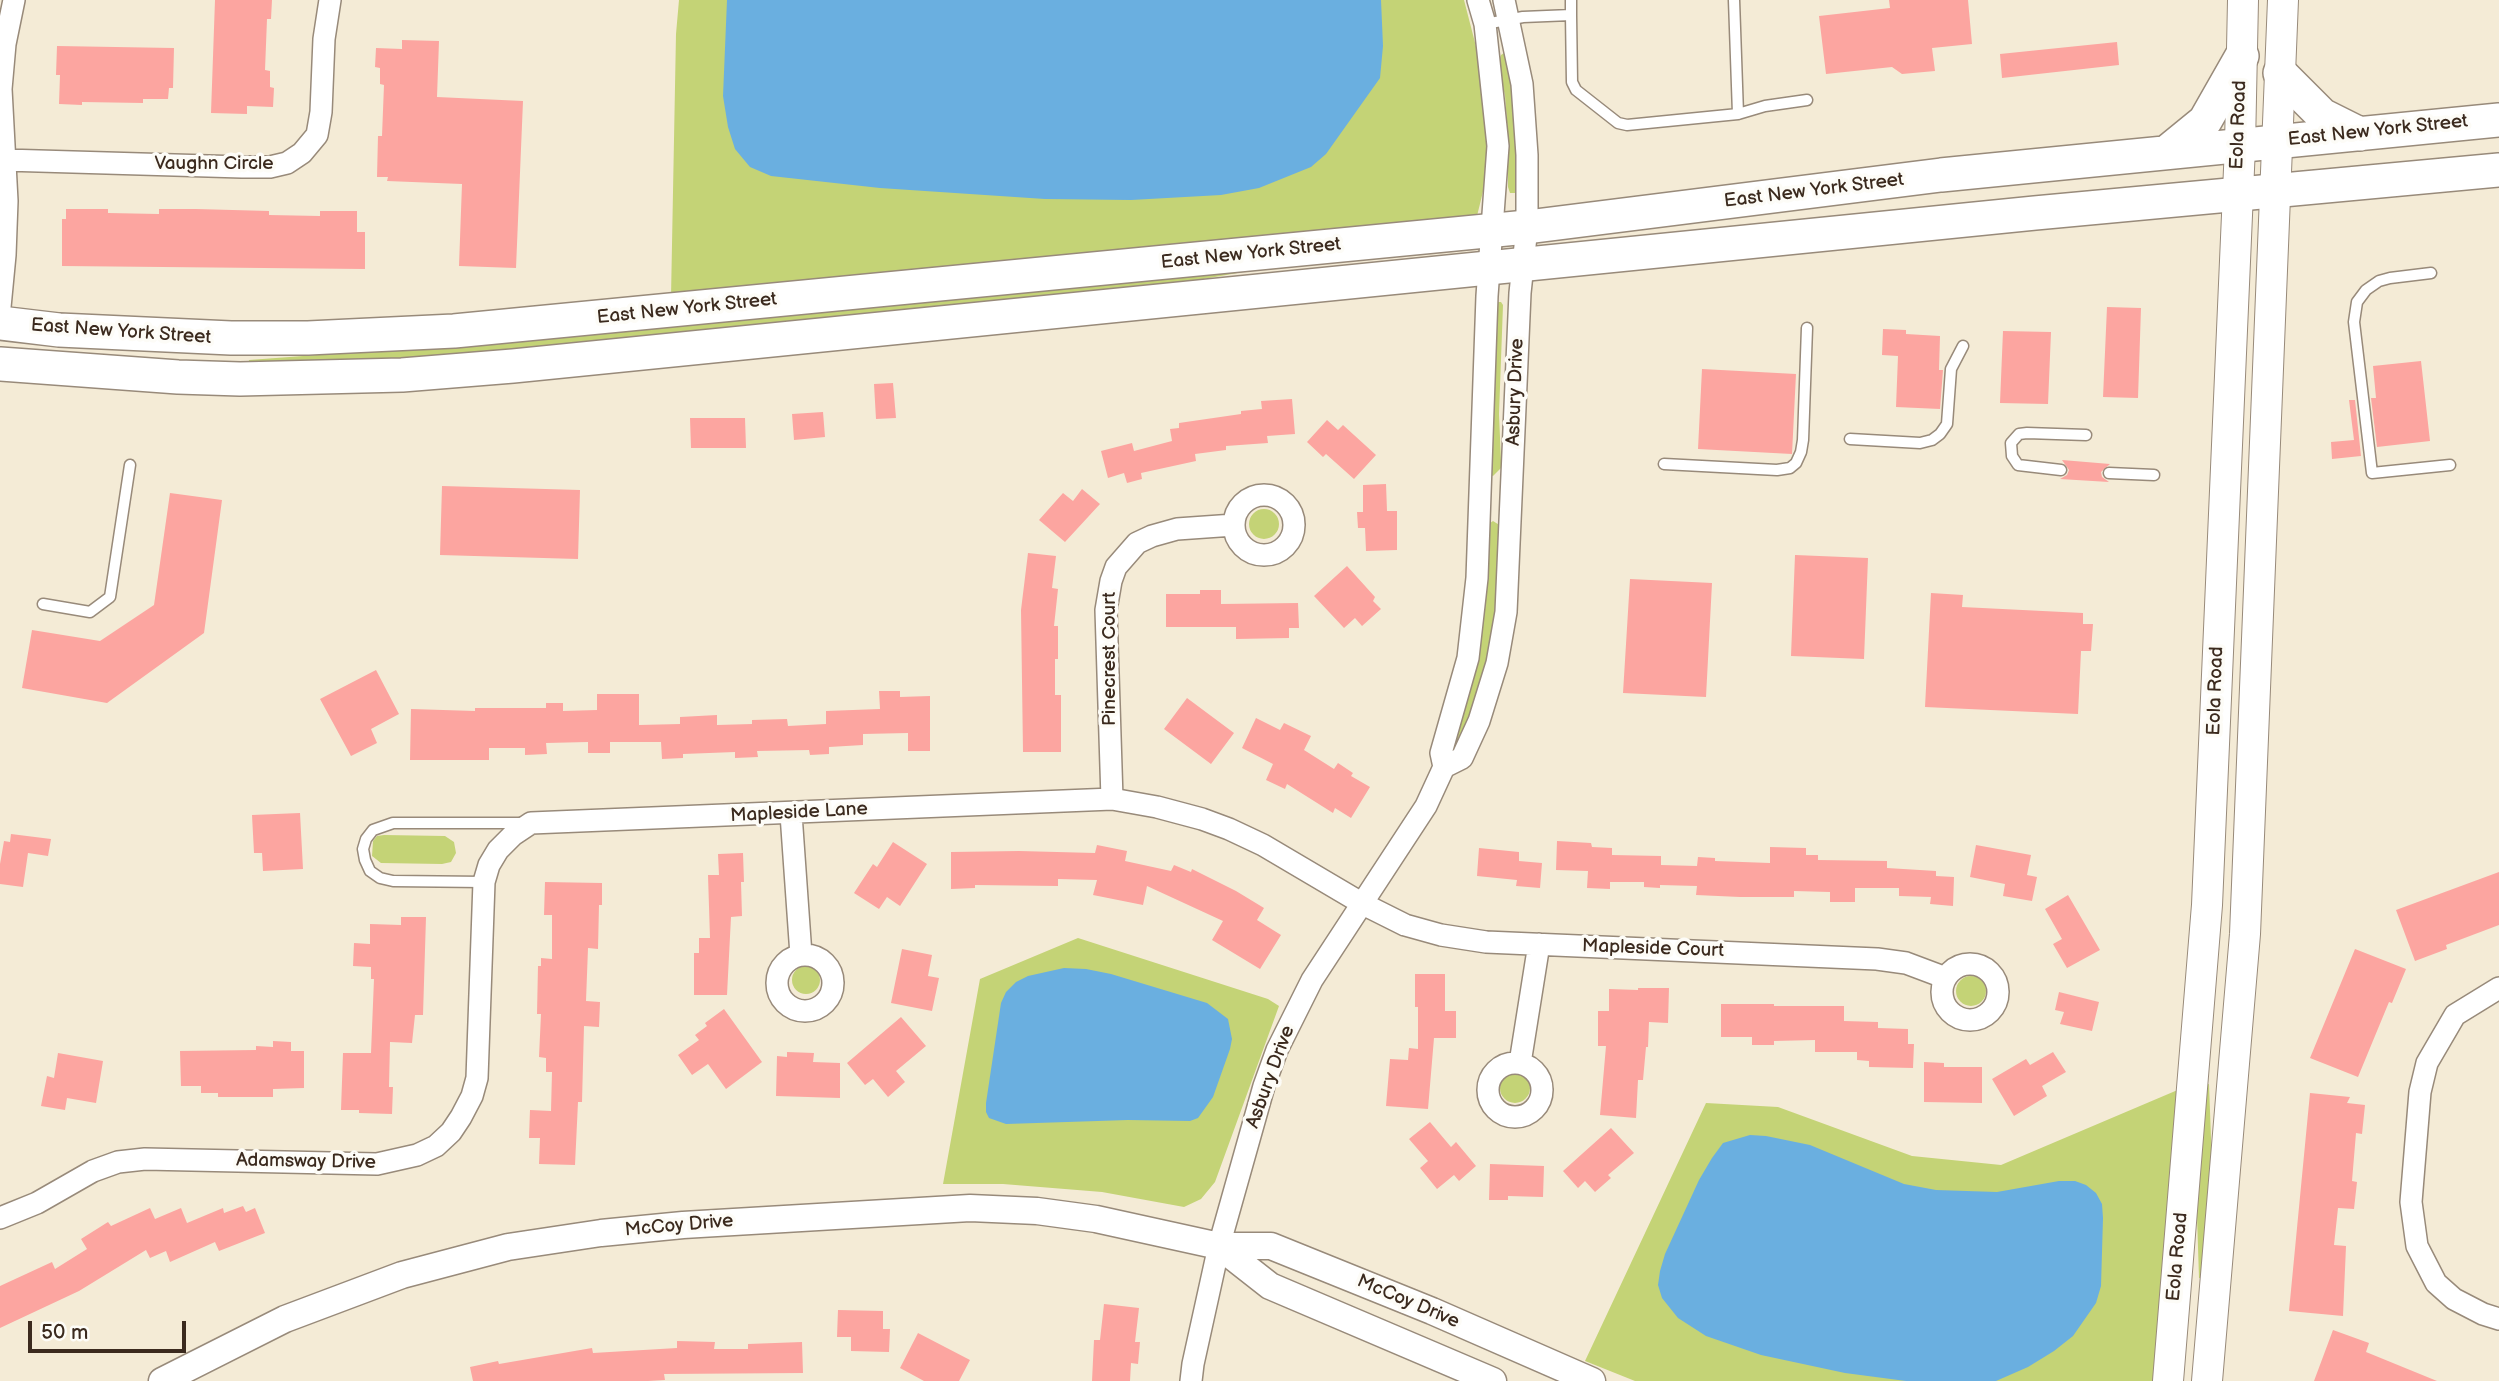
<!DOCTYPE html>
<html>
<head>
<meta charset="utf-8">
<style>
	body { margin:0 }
	#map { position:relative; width:2499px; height:1381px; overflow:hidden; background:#f4ebd6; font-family:"Balsamiq Sans",sans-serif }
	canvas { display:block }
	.scale { position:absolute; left:28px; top:1321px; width:158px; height:32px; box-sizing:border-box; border:4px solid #3b2a1e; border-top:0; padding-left:9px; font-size:21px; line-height:24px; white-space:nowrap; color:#3b2a1e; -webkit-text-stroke:5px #fdfcf7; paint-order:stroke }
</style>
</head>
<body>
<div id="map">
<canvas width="2499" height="1381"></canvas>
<div class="scale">50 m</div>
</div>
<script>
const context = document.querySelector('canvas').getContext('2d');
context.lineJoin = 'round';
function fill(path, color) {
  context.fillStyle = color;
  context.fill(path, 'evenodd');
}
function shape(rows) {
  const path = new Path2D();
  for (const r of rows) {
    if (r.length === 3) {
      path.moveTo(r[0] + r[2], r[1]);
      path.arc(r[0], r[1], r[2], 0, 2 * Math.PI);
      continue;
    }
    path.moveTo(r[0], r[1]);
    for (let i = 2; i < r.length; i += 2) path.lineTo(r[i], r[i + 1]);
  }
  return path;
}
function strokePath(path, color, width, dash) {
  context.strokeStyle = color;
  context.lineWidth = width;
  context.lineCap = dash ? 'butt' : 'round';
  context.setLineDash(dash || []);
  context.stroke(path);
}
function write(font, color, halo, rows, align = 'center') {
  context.font = font + ' "Balsamiq Sans",sans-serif';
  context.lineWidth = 7;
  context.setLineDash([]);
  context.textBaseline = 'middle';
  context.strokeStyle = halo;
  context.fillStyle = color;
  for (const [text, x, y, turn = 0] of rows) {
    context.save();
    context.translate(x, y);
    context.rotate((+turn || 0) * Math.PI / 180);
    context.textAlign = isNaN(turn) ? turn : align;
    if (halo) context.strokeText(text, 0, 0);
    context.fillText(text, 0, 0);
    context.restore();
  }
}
fill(shape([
	[679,0,1464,0,1480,62,1486,103,1489,167,1477,216,671,297,676,34],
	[1504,53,1508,54,1517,99,1518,193,1510,193,1508,187,1508,135,1505,96,1498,63,1501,55],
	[1260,269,1147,289,513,354,248,365,249,360,465,344],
	[1496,302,1501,302,1503,305,1499,414,1501,461,1501,468,1493,476,1487,474],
	[1264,524,15],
	[1493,521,1501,526,1502,578,1485,680,1451,760,1453,736,1487,525],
	[384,835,445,836,454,842,456,853,451,862,442,864,381,863,372,856,373,841,377,836],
	[1078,938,1268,999,1279,1006,1215,1182,1201,1199,1184,1207,1102,1192,1003,1184,943,1184,980,979],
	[806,980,14],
	[1971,991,15],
	[1515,1088,15],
	[2209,1084,2212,1165,2204,1279,2199,1278,2196,1186,2205,1085],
	[2180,1089,2158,1381,1635,1381,1585,1361,1706,1103,1778,1107,1912,1156,2001,1165]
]), '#c4d376');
fill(shape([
	[727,0,1381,0,1383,46,1380,78,1326,154,1311,167,1259,188,1221,195,1131,200,1045,199,880,188,771,176,750,167,735,149,728,127,723,96],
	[1064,968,1086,969,1111,974,1207,1003,1228,1019,1232,1039,1230,1049,1213,1097,1198,1118,1190,1121,1128,1120,1006,1124,989,1118,986,1112,986,1103,1001,1003,1006,992,1016,982,1028,976],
	[1750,1135,1766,1136,1810,1145,1904,1184,1936,1190,1997,1192,2059,1181,2075,1181,2086,1185,2096,1193,2102,1204,2103,1218,2101,1286,2096,1303,2073,1336,2054,1351,2028,1367,1996,1381,1906,1381,1845,1373,1761,1355,1706,1336,1678,1318,1662,1298,1658,1285,1660,1271,1665,1254,1699,1180,1712,1158,1723,1143]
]), '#6aafe0');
fill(shape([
	[215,0,272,0,271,19,267,19,265,70,270,71,270,87,274,88,273,107,247,106,247,114,211,113],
	[1889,0,1968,0,1972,44,1932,48,1935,71,1902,74,1892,67,1826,74,1819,16,1890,8],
	[402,40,439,41,437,97,523,101,516,268,459,266,462,184,387,181,388,177,377,177,378,136,382,136,384,85,380,84,380,68,375,67,376,48,402,49],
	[2117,42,2119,65,2002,78,2000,54],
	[57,46,174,48,173,88,169,88,168,99,143,99,143,103,82,102,82,105,59,104,60,75,56,75],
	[66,209,108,209,108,213,159,214,159,209,196,209,269,211,269,215,320,216,320,211,357,211,357,232,365,232,365,269,62,266,62,219,66,219],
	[2107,307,2141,308,2138,398,2103,397],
	[1883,329,1906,330,1906,334,1940,336,1939,370,1943,370,1940,409,1896,407,1898,356,1882,355],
	[2003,331,2051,332,2048,404,2000,403],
	[2421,361,2430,441,2377,447,2371,398,2376,398,2373,366],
	[1702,369,1796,374,1792,454,1698,449],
	[893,383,896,418,876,419,874,384],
	[1292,399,1295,434,1267,436,1268,443,1226,446,1226,450,1195,454,1196,461,1141,473,1142,479,1127,483,1124,473,1108,478,1101,451,1132,443,1134,451,1172,441,1170,429,1179,428,1179,423,1241,414,1241,411,1262,409,1261,401],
	[2349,400,2355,400,2361,456,2332,459,2331,442,2354,440],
	[823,412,825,437,794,440,792,414],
	[690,418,745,418,746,448,691,448],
	[1327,420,1338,430,1343,425,1376,455,1354,479,1326,454,1323,457,1307,442],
	[2062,460,2110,464,2101,472,2102,477,2109,482,2060,479,2067,475,2069,470],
	[1386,484,1387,511,1397,511,1397,550,1366,551,1365,528,1358,528,1357,512,1363,512,1363,485],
	[442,486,580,490,578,559,440,555],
	[1082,489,1100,504,1065,542,1039,520,1063,493,1073,501],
	[170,493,222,500,204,633,107,703,22,688,32,630,100,641,154,605],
	[1028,553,1056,556,1052,588,1058,589,1054,626,1058,626,1058,659,1055,659,1055,695,1061,695,1061,752,1023,752,1021,610],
	[1795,555,1868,558,1864,659,1791,656],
	[1347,566,1375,597,1373,601,1381,609,1362,626,1355,618,1344,628,1314,596],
	[1630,579,1712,583,1706,697,1623,693],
	[1200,590,1221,590,1221,604,1298,603,1299,628,1289,628,1289,638,1236,639,1236,627,1166,627,1166,594,1200,594],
	[1931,593,1963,595,1962,607,2083,613,2083,624,2093,624,2091,651,2081,651,2078,714,1925,707],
	[376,670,399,714,371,729,377,743,351,756,320,699],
	[879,691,900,691,900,697,930,696,930,751,908,751,908,733,863,734,863,745,829,747,829,754,810,755,809,750,757,751,758,757,735,758,735,752,683,754,683,758,662,759,661,742,610,742,610,753,588,753,588,742,546,743,547,754,525,755,525,748,489,748,489,760,410,760,411,709,475,711,475,708,546,708,546,703,563,703,563,711,597,710,597,694,639,694,639,725,680,724,680,717,717,715,717,725,752,724,752,720,787,719,788,726,826,724,826,711,880,709],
	[1187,698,1234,733,1211,764,1164,729],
	[1256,718,1280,730,1284,723,1311,736,1304,750,1334,769,1338,763,1353,773,1351,776,1370,787,1351,818,1335,808,1333,813,1287,784,1285,789,1266,780,1273,764,1242,748],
	[300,813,303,869,263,871,262,853,254,853,252,815],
	[11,834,51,839,48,856,28,853,23,887,0,884,0,864,4,841,10,842],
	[1557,841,1591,843,1592,847,1612,848,1612,855,1661,856,1661,865,1697,866,1698,857,1715,858,1715,861,1770,863,1770,847,1806,848,1806,855,1818,855,1818,860,1887,861,1887,868,1936,871,1936,876,1954,877,1953,906,1930,904,1931,897,1899,896,1899,888,1855,888,1855,902,1830,902,1830,892,1794,891,1794,897,1740,897,1696,895,1697,886,1660,885,1660,888,1644,887,1644,882,1610,882,1610,889,1587,888,1588,871,1556,870],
	[893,842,927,864,900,906,887,897,879,909,854,893,873,864,877,867],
	[1097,845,1127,851,1125,861,1171,871,1174,865,1191,872,1192,869,1236,891,1264,908,1257,920,1281,935,1260,969,1212,940,1223,921,1147,886,1143,905,1093,895,1097,880,1058,879,1058,886,975,885,975,888,951,889,951,852,1019,851,1095,853],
	[1976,845,2031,855,2027,875,2037,877,2032,901,2003,896,2005,884,1970,877],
	[1479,848,1519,852,1519,861,1542,863,1540,888,1516,886,1517,880,1477,876],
	[743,853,744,882,741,882,742,916,731,917,727,995,694,995,694,953,699,953,699,938,710,938,708,875,719,875,718,854],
	[2499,872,2499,925,2446,945,2447,949,2415,961,2396,910],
	[545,882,602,883,602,905,599,905,598,949,588,948,586,1001,600,1002,599,1027,584,1026,582,1102,578,1102,575,1165,539,1164,540,1138,529,1138,530,1110,551,1111,552,1072,546,1072,546,1058,539,1057,541,1014,537,1014,538,966,541,966,541,958,552,959,552,915,544,915],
	[2068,895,2100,950,2067,968,2053,944,2062,939,2045,909],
	[401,917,426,917,423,1015,415,1015,412,1043,390,1042,389,1087,393,1087,392,1114,359,1113,359,1110,341,1110,343,1053,371,1053,374,979,371,979,371,967,353,966,354,943,370,944,370,924,401,925],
	[902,949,932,955,928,976,939,978,932,1011,891,1003],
	[2355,949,2406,969,2392,1003,2389,1002,2358,1077,2310,1058],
	[1415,974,1445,974,1445,1011,1456,1011,1456,1038,1434,1038,1428,1109,1386,1106,1390,1059,1408,1060,1409,1048,1418,1049,1418,1007,1415,1007],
	[1638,988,1669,988,1668,1023,1649,1022,1648,1047,1646,1047,1643,1080,1638,1080,1636,1118,1600,1115,1606,1046,1598,1046,1598,1011,1609,1011,1609,989,1638,990],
	[2059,992,2099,1002,2092,1031,2060,1024,2064,1012,2055,1010],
	[1721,1004,1774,1004,1774,1006,1844,1006,1844,1021,1878,1022,1878,1028,1908,1029,1908,1044,1914,1044,1913,1068,1869,1067,1869,1061,1857,1060,1857,1052,1815,1052,1815,1040,1774,1041,1774,1045,1752,1045,1752,1037,1721,1037],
	[724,1009,762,1062,726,1089,708,1064,692,1075,678,1055,699,1040,695,1035,707,1026,705,1023],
	[901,1017,926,1046,896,1071,905,1082,888,1097,873,1079,865,1085,847,1063],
	[273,1041,291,1042,291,1051,304,1051,304,1088,273,1089,273,1097,218,1097,218,1093,201,1093,201,1086,181,1086,180,1051,256,1050,256,1046,273,1047],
	[787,1052,814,1053,813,1062,840,1063,840,1098,776,1096,777,1056,787,1057],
	[2053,1052,2066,1072,2042,1086,2047,1096,2014,1116,1992,1079,2026,1059,2030,1065],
	[58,1053,103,1061,96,1103,67,1098,65,1110,41,1106,47,1076,54,1078],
	[1924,1062,1944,1063,1944,1067,1982,1067,1982,1103,1924,1102],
	[2310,1093,2350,1097,2347,1103,2365,1105,2362,1134,2356,1133,2352,1181,2357,1182,2354,1209,2338,1208,2334,1245,2346,1246,2343,1316,2289,1311],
	[1430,1122,1451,1147,1456,1142,1476,1166,1459,1181,1454,1175,1437,1189,1420,1168,1428,1161,1409,1139],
	[1611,1128,1634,1153,1608,1175,1611,1178,1595,1192,1585,1181,1578,1188,1563,1171],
	[1490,1164,1544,1166,1543,1197,1508,1196,1508,1200,1489,1200],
	[243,1206,246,1212,255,1208,265,1233,219,1251,215,1242,170,1262,166,1251,150,1258,146,1250,79,1291,0,1328,0,1286,52,1262,55,1269,87,1249,81,1239,108,1222,111,1226,150,1208,155,1219,181,1208,187,1223,223,1208,224,1213],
	[1104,1304,1139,1308,1135,1342,1140,1342,1138,1364,1131,1363,1130,1381,1092,1381,1094,1340,1100,1340],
	[838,1310,883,1311,883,1329,890,1329,889,1352,851,1351,851,1337,837,1337],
	[2333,1330,2369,1343,2366,1352,2437,1381,2314,1381],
	[918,1333,970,1360,959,1381,924,1381,900,1368],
	[677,1341,715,1342,714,1349,748,1349,748,1344,802,1342,803,1373,664,1374,665,1380,648,1381,473,1381,470,1367,498,1361,499,1364,592,1348,593,1353,677,1348]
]), '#fca5a0');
const service = shape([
	[1571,0,1571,15],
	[1734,0,1738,114],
	[1485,24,1523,17,1571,15,1572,82,1576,90,1618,123,1627,125,1738,114,1765,106,1807,100],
	[2431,273,2390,278,2379,281,2366,290,2357,302,2354,322,2372,473,2450,465],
	[1850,439,1920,443,1932,440,1940,434,1947,424,1951,369,1963,346],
	[1664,464,1777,470,1790,468,1796,463,1801,452,1803,440,1807,328],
	[2061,470,2018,465,2012,456,2011,443,2019,434,2027,433,2086,435],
	[2109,473,2154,475],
	[43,604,90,612,110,597,130,465],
	[484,882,393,881,380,878,370,871,365,860,363,849,366,839,373,830,393,823,525,823]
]);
const minor = shape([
	[5,160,242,167,270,167,287,163,302,153,317,135,321,112,324,39,330,0],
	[0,307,5,255,7,201,1,89,5,44,14,0],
	[1264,525,30],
	[1444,767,1462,758,1479,721,1497,663,1506,612,1520,293,1527,227,1527,155,1522,84,1504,0],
	[1112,799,1106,610,1111,581,1116,567,1137,543,1152,536,1177,529,1234,525],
	[791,814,801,955],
	[805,983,28],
	[1970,992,28],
	[2499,988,2455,1015,2427,1063,2420,1092,2411,1202,2417,1246,2436,1283,2454,1299,2483,1314,2499,1319],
	[1515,1090,27],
	[1520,1063,1539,944],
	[0,1218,37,1203,93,1171,118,1162,145,1159,377,1164,417,1155,436,1146,451,1132,461,1117,472,1096,477,1078,484,882,489,865,498,850,513,835,531,823,1112,799,1157,807,1202,819,1229,829,1263,845,1363,904,1405,925,1441,935,1486,942,1877,959,1906,963,1946,978],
	[1191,1381,1193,1364,1219,1246,1264,1086,1277,1050,1312,980,1426,806,1444,767,1441,753,1468,658,1477,578,1487,296,1498,146,1485,24,1478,0]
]);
const tertiary = shape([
	[1219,1246,1270,1286,1493,1381],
	[162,1381,285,1319,402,1275,508,1247,601,1233,683,1225,970,1208,1037,1211,1096,1219,1219,1246,1271,1246,1432,1311,1592,1381]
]);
const secondary = shape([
	[2168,1381,2207,905,2240,146,2243,0],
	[2207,1381,2245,934,2283,0]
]);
const primary = shape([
	[2280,73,2322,115,2360,134],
	[2167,152,2205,121,2242,56],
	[0,323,59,330,231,338,308,338,454,331,1527,227,1941,175,2499,120],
	[0,364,178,377,240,379,402,375,513,366,2035,213,2499,170]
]);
strokePath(service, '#988a7a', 13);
strokePath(minor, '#988a7a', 24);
strokePath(tertiary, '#988a7a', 29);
strokePath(secondary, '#988a7a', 32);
strokePath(primary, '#988a7a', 36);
strokePath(service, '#fff', 10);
strokePath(minor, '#fff', 21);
strokePath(tertiary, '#fff', 26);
strokePath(secondary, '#fff', 30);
strokePath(primary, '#fff', 33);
write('19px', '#3b2a1e', '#fdfcf7', [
	["Eola Road",2239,125,-88],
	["East New York Street",2378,131,-6],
	["Vaughn Circle",214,164],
	["East New York Street",1814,191,-7],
	["East New York Street",1251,254,-6],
	["East New York Street",687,309,-6],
	["East New York Street",121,332,4],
	["Asbury Drive",1516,392,-88],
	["Pinecrest Court",1110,659,-90],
	["Eola Road",2216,691,-88],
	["Mapleside Lane",799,813,-3],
	["Mapleside Court",1653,949,2],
	["Asbury Drive",1271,1077,-70],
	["Adamsway Drive",306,1162,1],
	["McCoy Drive",679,1226,-5],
	["Eola Road",2178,1257,-85],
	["McCoy Drive",1408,1302,23]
]);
</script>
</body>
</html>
